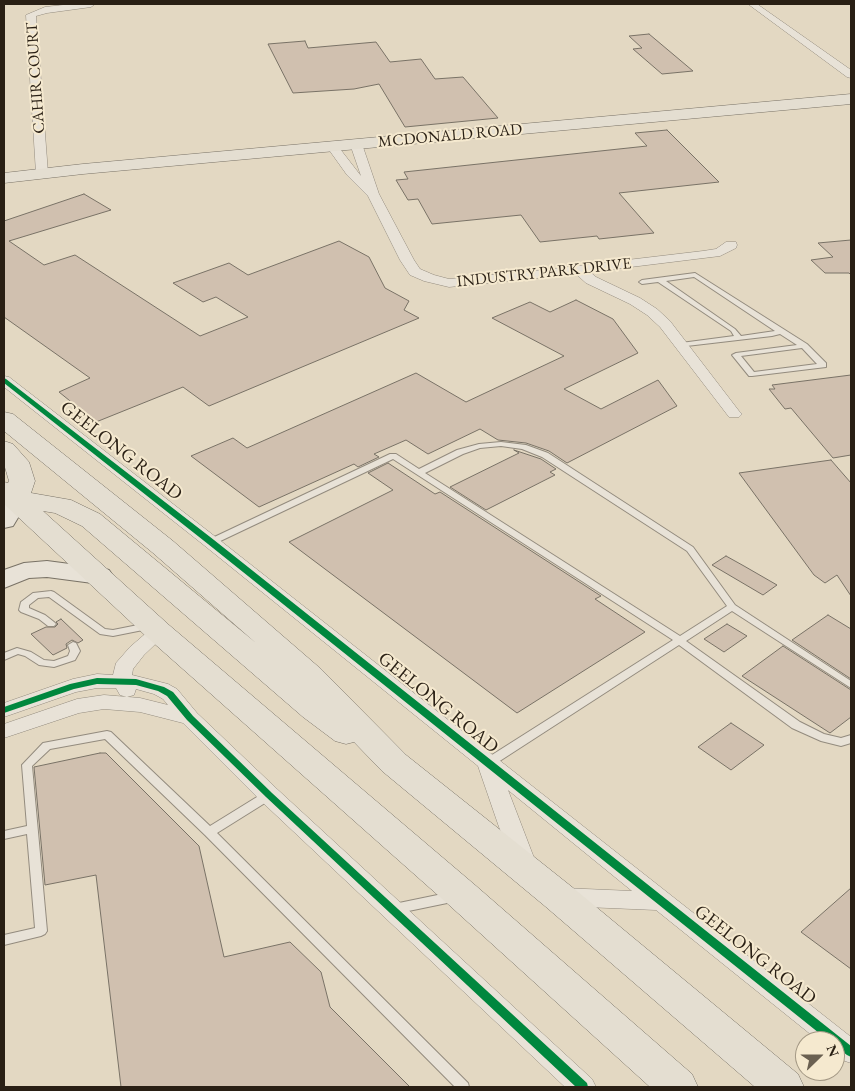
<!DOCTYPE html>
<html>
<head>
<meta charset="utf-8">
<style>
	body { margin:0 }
	#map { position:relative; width:855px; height:1091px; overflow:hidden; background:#e3d8c2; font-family:"EB Garamond",serif }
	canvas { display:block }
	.frame { position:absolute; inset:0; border:5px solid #291f14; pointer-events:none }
	.north { position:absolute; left:795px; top:1031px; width:50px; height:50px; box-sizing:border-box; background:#f5e9cf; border:1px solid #a39884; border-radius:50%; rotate:68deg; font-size:14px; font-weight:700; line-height:20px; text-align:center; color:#291f14 }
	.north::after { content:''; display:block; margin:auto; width:18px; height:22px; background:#6a6051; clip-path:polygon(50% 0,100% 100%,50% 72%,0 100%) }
</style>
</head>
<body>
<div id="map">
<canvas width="855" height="1091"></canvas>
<div class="frame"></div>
<div class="north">N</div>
</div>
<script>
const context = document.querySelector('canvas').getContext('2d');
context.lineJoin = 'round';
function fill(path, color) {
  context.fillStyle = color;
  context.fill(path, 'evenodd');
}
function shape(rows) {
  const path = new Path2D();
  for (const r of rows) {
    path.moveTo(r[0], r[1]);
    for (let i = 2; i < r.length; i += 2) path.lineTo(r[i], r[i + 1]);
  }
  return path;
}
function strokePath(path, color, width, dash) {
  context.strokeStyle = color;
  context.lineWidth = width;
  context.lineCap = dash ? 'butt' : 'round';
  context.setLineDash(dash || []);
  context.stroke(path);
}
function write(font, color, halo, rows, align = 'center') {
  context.font = font + ' "EB Garamond",serif';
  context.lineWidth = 4;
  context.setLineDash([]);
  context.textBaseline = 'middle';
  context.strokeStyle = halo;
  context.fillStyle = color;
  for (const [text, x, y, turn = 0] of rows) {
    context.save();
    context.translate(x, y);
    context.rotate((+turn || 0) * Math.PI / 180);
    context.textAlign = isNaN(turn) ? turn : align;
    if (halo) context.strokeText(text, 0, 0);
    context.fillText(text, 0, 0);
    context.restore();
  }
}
const building = shape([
	[649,34,693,71,662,74,633,49,642,48,629,36,649,34],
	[305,41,308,48,376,42,390,62,421,59,435,79,463,77,498,118,405,127,379,84,354,89,293,93,268,44,305,41],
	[667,130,719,182,619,193,654,233,599,239,597,236,540,242,521,215,432,224,418,199,408,200,396,180,408,179,404,172,647,146,635,133,667,130],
	[84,194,111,210,9,241,44,265,75,255,200,336,248,317,216,297,203,302,173,283,229,263,248,275,339,241,369,257,385,288,409,301,404,310,419,318,209,406,183,387,96,422,59,392,90,378,4,317,4,221,84,194],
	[851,240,851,275,849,273,825,273,811,260,833,257,818,243,851,240],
	[576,300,613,319,638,353,564,389,601,409,658,380,677,406,567,463,549,451,526,443,498,440,480,429,428,454,406,440,374,454,379,457,358,467,354,464,259,507,191,456,233,438,247,448,416,373,466,402,564,356,492,318,530,302,550,312,576,300],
	[851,375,851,455,833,458,791,408,785,409,769,389,775,389,772,385,851,375],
	[514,450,541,459,556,469,550,472,555,475,486,510,450,487,519,453,514,450],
	[831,460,851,483,851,596,837,575,825,583,814,575,739,473,831,460],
	[388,463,435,494,440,492,601,596,595,599,645,632,517,713,289,542,393,490,368,473,388,463],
	[726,556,744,566,777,585,763,595,712,565,726,556],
	[828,615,851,629,851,679,792,640,828,615],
	[61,619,83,640,78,643,72,640,66,644,67,648,53,655,31,634,46,627,55,627,58,624,56,622,61,619],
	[727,624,747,636,724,652,704,639,727,624],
	[783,646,851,690,851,717,830,733,742,676,783,646],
	[731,723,764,745,731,770,698,747,731,723],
	[100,753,106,753,199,846,224,957,290,942,321,972,330,1007,410,1087,121,1087,96,875,45,885,34,767,100,753],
	[851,888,851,969,801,932,851,888]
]);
fill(building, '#d0c0af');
strokePath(building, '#797266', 1);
const service = shape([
	[695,273,807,344,826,363,826,367,752,376,749,376,732,355,736,353,797,345,780,334,772,336,678,347,677,345,681,343,734,336,731,331,658,282,642,284,639,282,642,280,695,273],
	[694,277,775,331,741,336,735,329,666,281,694,277],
	[802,348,817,364,754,372,741,356,802,348],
	[501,442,526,445,548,453,693,547,735,605,851,681,851,688,732,611,686,641,800,722,824,734,841,738,851,735,851,743,841,746,821,741,792,728,679,645,492,766,488,767,484,766,483,763,484,760,673,640,393,459,214,544,211,545,207,542,208,540,390,454,396,454,419,469,457,450,479,444,501,442],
	[501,446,522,449,542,457,687,551,727,606,680,636,425,473,463,454,480,448,501,446],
	[51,591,54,592,105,629,113,630,148,623,153,626,148,629,113,636,100,634,49,597,38,598,29,605,29,608,45,615,54,622,56,624,54,626,48,626,39,619,21,612,19,610,21,602,33,593,51,591],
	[73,642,76,643,80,651,75,660,54,667,39,665,25,656,18,654,4,660,4,653,17,648,31,652,44,660,54,661,68,656,70,651,68,645,73,642],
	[107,731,111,732,210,826,265,792,269,791,273,792,274,795,273,798,217,833,468,1083,469,1087,455,1087,205,835,105,739,50,749,32,766,47,931,45,934,41,936,4,945,4,935,35,928,27,834,4,839,4,831,27,826,22,765,43,743,107,731],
	[452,892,456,894,458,897,456,900,452,902,394,914,390,912,388,909,390,906,394,904,452,892]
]);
const minor = shape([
	[72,4,95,4,91,7,47,13,36,16,48,173,42,176,36,173,26,15,45,7,72,4],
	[748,4,757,4,851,70,851,78,847,77,748,4],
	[356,141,362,144,379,194,414,260,420,269,434,275,449,279,543,270,703,251,716,249,726,242,736,242,737,245,736,248,720,256,590,272,596,277,640,298,657,309,670,321,739,411,742,414,739,417,729,417,660,327,647,315,630,304,586,283,576,274,449,287,424,281,410,275,400,260,368,196,347,175,327,147,329,145,337,145,361,176,350,144,356,141],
	[4,376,9,377,217,538,851,1037,851,1063,842,1060,835,1054,835,1041,819,1041,656,910,562,906,554,903,550,897,554,891,562,888,632,891,508,790,536,863,533,869,525,872,517,869,499,827,478,766,205,546,4,387,4,376],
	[159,626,166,628,168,632,144,655,133,669,132,675,168,684,177,689,197,713,277,789,592,1079,596,1087,565,1087,261,801,183,723,140,712,104,709,79,713,4,738,4,724,77,699,104,695,140,698,168,705,163,699,154,694,136,689,134,695,127,697,120,695,116,688,97,688,76,692,4,717,4,703,73,679,97,674,113,675,116,663,130,647,152,628,159,626]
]);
const secondary = shape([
	[16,494,24,496,28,501,13,526,4,528,4,501,8,496,16,494],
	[47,561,100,568,109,570,113,576,109,582,100,584,47,577,29,578,4,588,4,570,24,563,47,561]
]);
const primary = shape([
	[851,94,851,104,83,174,4,183,4,173,83,164,851,94]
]);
const trunk = shape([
	[4,412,13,414,173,541,321,669,406,755,572,887,798,1074,804,1087,755,1087,546,907,382,771,354,742,346,744,335,741,303,717,82,526,55,513,43,511,169,625,475,885,692,1074,698,1087,650,1087,449,905,149,639,4,504,4,482,8,483,9,481,4,464,4,441,13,444,29,462,35,481,31,493,71,500,100,514,256,643,153,553,4,431,4,412]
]);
strokePath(service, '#938b7e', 2);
strokePath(minor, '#938b7e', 1);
strokePath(secondary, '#797266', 2);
strokePath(primary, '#797266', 1);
strokePath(trunk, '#797266', 1);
fill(service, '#e8e2d7');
fill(minor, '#e8e2d7');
fill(secondary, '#e8e2d7');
fill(primary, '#e4ded1');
fill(trunk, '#e4ded1');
fill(shape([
	[4,378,6,379,214,540,851,1046,851,1057,847,1055,835,1046,835,1041,829,1041,208,544,4,383,4,378],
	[97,678,136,679,164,687,173,692,193,716,272,793,587,1083,588,1087,576,1087,266,797,187,720,167,696,158,691,136,685,97,684,74,689,4,713,4,707,70,684,97,678]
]), '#00873e');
write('16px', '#291f14', '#f5e9cf', [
	["CAHIR COURT",36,78,-94],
	["MCDONALD ROAD",450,136,-5],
	["INDUSTRY PARK DRIVE",544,273,-6]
]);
write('19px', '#291f14', '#f5e9cf', [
	["GEELONG ROAD",121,451,38],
	["GEELONG ROAD",438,703,39],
	["GEELONG ROAD",755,955,38]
]);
</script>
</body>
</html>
